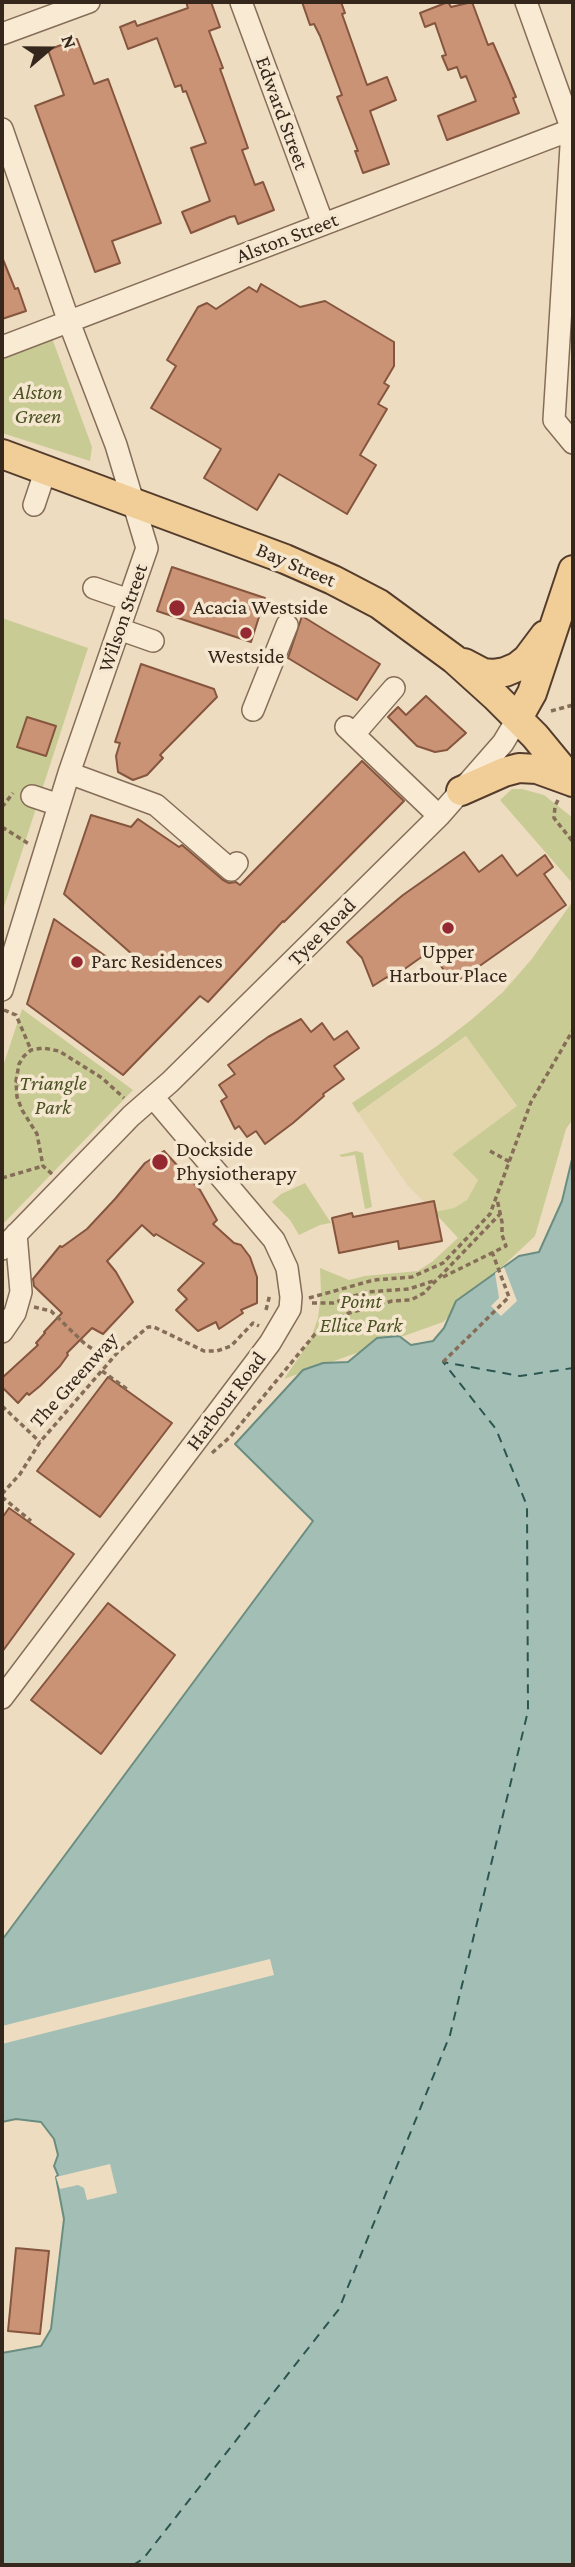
<!DOCTYPE html>
<html>
<head>
<meta charset="utf-8">
<style>
	body { margin:0 }
	#map { position:relative; width:575px; height:2567px; overflow:hidden; background:#eddcc0; font-family:"Crimson Pro",serif }
	canvas { display:block }
	.frame { position:absolute; inset:0; border:4px solid #36271c; pointer-events:none }
	.north { position:absolute; left:14px; top:14px; width:70px; height:70px; -webkit-text-stroke:5px #f5e7cf; paint-order:stroke; rotate:70deg; font-size:19px; font-weight:700; line-height:28px; text-align:center; color:#36271c }
	.north::after { content:''; display:block; margin:auto; width:24px; height:32px; background:#36271c; clip-path:polygon(50% 0,100% 100%,50% 72%,0 100%) }
</style>
</head>
<body>
<div id="map">
<canvas width="575" height="2567"></canvas>
<div class="frame"></div>
<div class="north">N</div>
</div>
<script>
const context = document.querySelector('canvas').getContext('2d');
context.lineJoin = 'round';
function fill(path, color) {
  context.fillStyle = color;
  context.fill(path, 'evenodd');
}
function shape(rows) {
  const path = new Path2D();
  for (const r of rows) {
    path.moveTo(r[0], r[1]);
    for (let i = 2; i < r.length; i += 2) path.lineTo(r[i], r[i + 1]);
  }
  return path;
}
function strokePath(path, color, width, dash) {
  context.strokeStyle = color;
  context.lineWidth = width;
  context.lineCap = dash ? 'butt' : 'round';
  context.setLineDash(dash || []);
  context.stroke(path);
}
function write(font, color, halo, rows, align = 'center') {
  context.font = font + ' "Crimson Pro",serif';
  context.lineWidth = 7;
  context.setLineDash([]);
  context.textBaseline = 'middle';
  context.strokeStyle = halo;
  context.fillStyle = color;
  for (const [text, x, y, turn = 0] of rows) {
    context.save();
    context.translate(x, y);
    context.rotate((+turn || 0) * Math.PI / 180);
    context.textAlign = isNaN(turn) ? turn : align;
    if (halo) context.strokeText(text, 0, 0);
    context.fillText(text, 0, 0);
    context.restore();
  }
}
fill(shape([
	[467,1036,517,1107,452,1154,478,1180,467,1200,454,1208,434,1212,408,1186,358,1113]
]), '#e3d6ad');
fill(shape([
	[49,330,92,447,90,461,2,433,2,347],
	[2,618,88,648,2,913],
	[512,789,522,789,544,795,573,818,573,884,500,800],
	[573,901,573,1119,566,1129,535,1236,443,1322,284,1379,310,1341,318,1318,321,1293,320,1268,349,1280,365,1276,418,1271,433,1261,458,1238,434,1212,454,1208,467,1200,478,1180,452,1154,517,1106,466,1036,358,1113,352,1103,437,1046,471,1020,503,992,531,960],
	[22,1009,133,1090,2,1225,2,1069],
	[356,1151,363,1153,372,1207,365,1209,355,1155,342,1157,339,1155],
	[305,1183,331,1223,320,1225,299,1235,290,1220,272,1202,281,1194]
]), '#c9cb94');
const water = shape([
	[573,1155,573,2565,2,2565,2,2353,41,2346,51,2329,64,2219,56,2177,58,2175,54,2166,58,2155,54,2139,41,2122,16,2119,2,2122,2,1940,313,1521,235,1444,303,1370,323,1363,348,1362,377,1338,399,1336,411,1345,433,1341,444,1328,456,1301,519,1256,539,1252,562,1201,573,1155]
]);
fill(water, '#a3bfb5');
strokePath(water, '#6a8d82', 2);
fill(shape([
	[504,1267,517,1301,501,1316,491,1306,499,1298,495,1273],
	[270,1959,274,1975,2,2044,2,2026],
	[110,2164,117,2193,87,2200,84,2188,78,2185,60,2189,56,2177]
]), '#eddcc0');
strokePath(shape([
	[133,2565,143,2559,339,2309,450,2035,528,1711,527,1506,496,1429,443,1362,520,1376,573,1368]
]), '#2c5550', 2, [9, 7]);
const building = shape([
	[186,2,211,2,220,27,209,31,223,68,220,69,223,77,248,148,242,150,255,185,263,182,274,210,238,224,235,216,230,217,191,233,182,212,210,201,191,148,206,143,186,91,183,92,181,85,175,87,157,38,128,49,120,27,135,21,137,26,188,8,186,2],
	[302,2,341,2,345,13,342,14,367,85,387,77,396,100,370,111,389,164,363,173,355,151,358,151,337,97,342,95,320,36,314,24,310,25,302,2],
	[448,2,451,7,472,2,488,45,493,43,509,80,516,97,513,98,519,113,447,140,438,116,476,101,466,76,461,78,457,67,448,70,442,56,446,55,435,23,425,27,420,13,448,2],
	[77,39,94,84,108,79,161,223,112,241,120,263,95,272,35,106,64,95,48,50,77,39],
	[2,257,15,289,18,288,26,311,2,319,2,257],
	[261,284,300,307,325,301,394,342,394,366,384,383,389,386,378,404,387,409,360,455,376,465,347,514,279,474,257,510,204,478,221,449,151,408,176,366,167,360,198,307,207,303,216,309,249,287,257,292,261,284],
	[172,567,265,598,251,642,157,611,172,567],
	[302,616,380,664,357,700,288,658,302,616],
	[141,664,214,689,217,697,160,755,163,758,147,775,133,780,118,772,116,756,120,743,115,742,141,664],
	[426,696,466,733,447,750,435,752,417,746,388,717,398,707,406,715,426,696],
	[27,717,56,726,46,756,17,747,27,717],
	[362,761,404,801,284,922,283,921,208,1002,200,996,123,1075,27,1004,54,919,122,968,133,955,64,894,91,815,131,827,138,819,179,847,182,845,223,880,229,883,236,882,240,885,362,761],
	[464,852,479,872,502,855,517,876,545,855,553,867,544,874,566,905,454,984,430,951,389,980,387,977,373,986,362,958,347,942,403,895,464,852],
	[301,1019,311,1032,322,1023,334,1040,347,1031,359,1048,334,1066,344,1079,323,1094,324,1096,293,1123,265,1144,256,1131,247,1137,239,1126,235,1129,221,1101,227,1097,219,1085,235,1074,228,1065,268,1037,301,1019],
	[164,1151,200,1190,217,1220,213,1224,234,1243,241,1245,250,1257,257,1277,257,1303,241,1310,243,1313,219,1329,216,1322,198,1331,176,1310,187,1299,178,1290,204,1263,156,1234,154,1236,142,1225,107,1261,116,1272,133,1302,103,1334,92,1328,67,1353,68,1355,60,1366,40,1386,29,1395,27,1393,18,1403,2,1387,2,1378,38,1345,36,1343,45,1333,44,1332,62,1313,34,1286,33,1279,60,1246,62,1247,87,1229,115,1199,145,1163,164,1151],
	[434,1201,442,1241,399,1249,398,1241,339,1253,332,1218,352,1213,353,1217,434,1201],
	[108,1377,172,1423,100,1517,37,1471,108,1377],
	[9,1508,74,1554,2,1652,2,1518,9,1508],
	[108,1603,175,1655,101,1754,31,1700,108,1603],
	[16,2248,49,2251,40,2334,8,2331,16,2248]
]);
fill(building, '#cb9376');
strokePath(building, '#85553e', 2);
const minor = shape([
	[241,2,323,224],
	[526,2,572,130,554,420,573,443],
	[2,34,89,2],
	[2,129,69,322,116,445,147,548,69,773,2,990],
	[2,347,573,129],
	[34,505,46,469],
	[94,588,129,600],
	[119,629,153,641],
	[253,710,287,625],
	[346,727,439,816],
	[355,733,394,688],
	[69,773,156,805,231,870,237,863],
	[32,796,59,805],
	[2,1249,131,1116,170,1082,439,816,503,743,518,718],
	[2,1332,15,1313,21,1292,16,1234],
	[2,1698,270,1343,290,1309,291,1297,287,1268,274,1240,153,1097]
]);
const major = shape([
	[2,454,285,559,333,580,379,604,454,659,496,697,535,736,573,782],
	[464,663,483,673,493,674,505,672,517,667,527,659,545,635],
	[518,718,532,693,573,570],
	[461,791,504,772,519,768,537,769,573,782]
]);
strokePath(minor, '#866d58', 24);
strokePath(major, '#543c2d', 32);
strokePath(shape([
	[551,711,573,705],
	[558,800,555,806,554,818,573,842],
	[2,807,13,793],
	[2,827,29,844],
	[4,1010,16,1015,31,1050],
	[16,1081,30,1089],
	[490,1151,510,1162],
	[52,1174,43,1166,37,1134,22,1110,17,1097,16,1081,19,1064,24,1056,31,1050,43,1048,59,1051,102,1078,124,1098],
	[2,1178,43,1166],
	[443,1277,506,1246,502,1235,502,1222,497,1199],
	[309,1298,374,1280,412,1277,443,1263,490,1214,531,1102,573,1030],
	[312,1303,333,1303,366,1292,409,1289,436,1280],
	[34,1307,51,1311,85,1344,111,1361],
	[266,1310,270,1294],
	[443,1362,509,1297,492,1252],
	[102,1371,127,1389],
	[2,1406,40,1442],
	[212,1453,230,1437,315,1334,330,1322,349,1313,392,1301,411,1300,424,1293,500,1214],
	[2,1494,20,1474,40,1442,118,1352,148,1327,154,1327,204,1351,217,1351,231,1346,253,1323,259,1326],
	[2,1497,31,1521]
]), '#866d58', 3.5, [5, 3.5]);
strokePath(minor, '#f8ead3', 21);
strokePath(major, '#f1ce97', 28);
for (const [x, y, r, color] of [
	[177,608,9,"#952932"],
	[246,633,7,"#952932"],
	[448,928,7,"#952932"],
	[77,962,7,"#952932"],
	[160,1162,9,"#952932"]
]) {
  const dot = new Path2D();
  dot.arc(x, y, r, 0, 2 * Math.PI);
  context.fillStyle = color;
  context.fill(dot);
  strokePath(dot, '#f5e7cf', 2.5);
}
write('21px', '#36271c', '#f5e7cf', [
	["Edward Street",282,113,70],
	["Alston Street",287,238,-21],
	["Bay Street",296,565,23],
	["Wilson Street",123,618,-71],
	["Tyee Road",322,932,-45],
	["The Greenway",74,1380,-48],
	["Harbour Road",226,1401,-53]
]);
write('italic 21px', '#4a5223', '#f5e7cf', [
	["Alston",38,393],
	["Green",38,417],
	["Triangle",53,1084],
	["Park",53,1108],
	["Point",361,1302],
	["Ellice Park",361,1326]
]);
write('21px', '#36271c', '#f5e7cf', [
	["Acacia Westside",193,608],
	["Westside",246,657,"center"],
	["Upper",448,952,"center"],
	["Harbour Place",448,976,"center"],
	["Parc Residences",91,962],
	["Dockside",176,1150],
	["Physiotherapy",176,1174]
], 'left');
</script>
</body>
</html>
